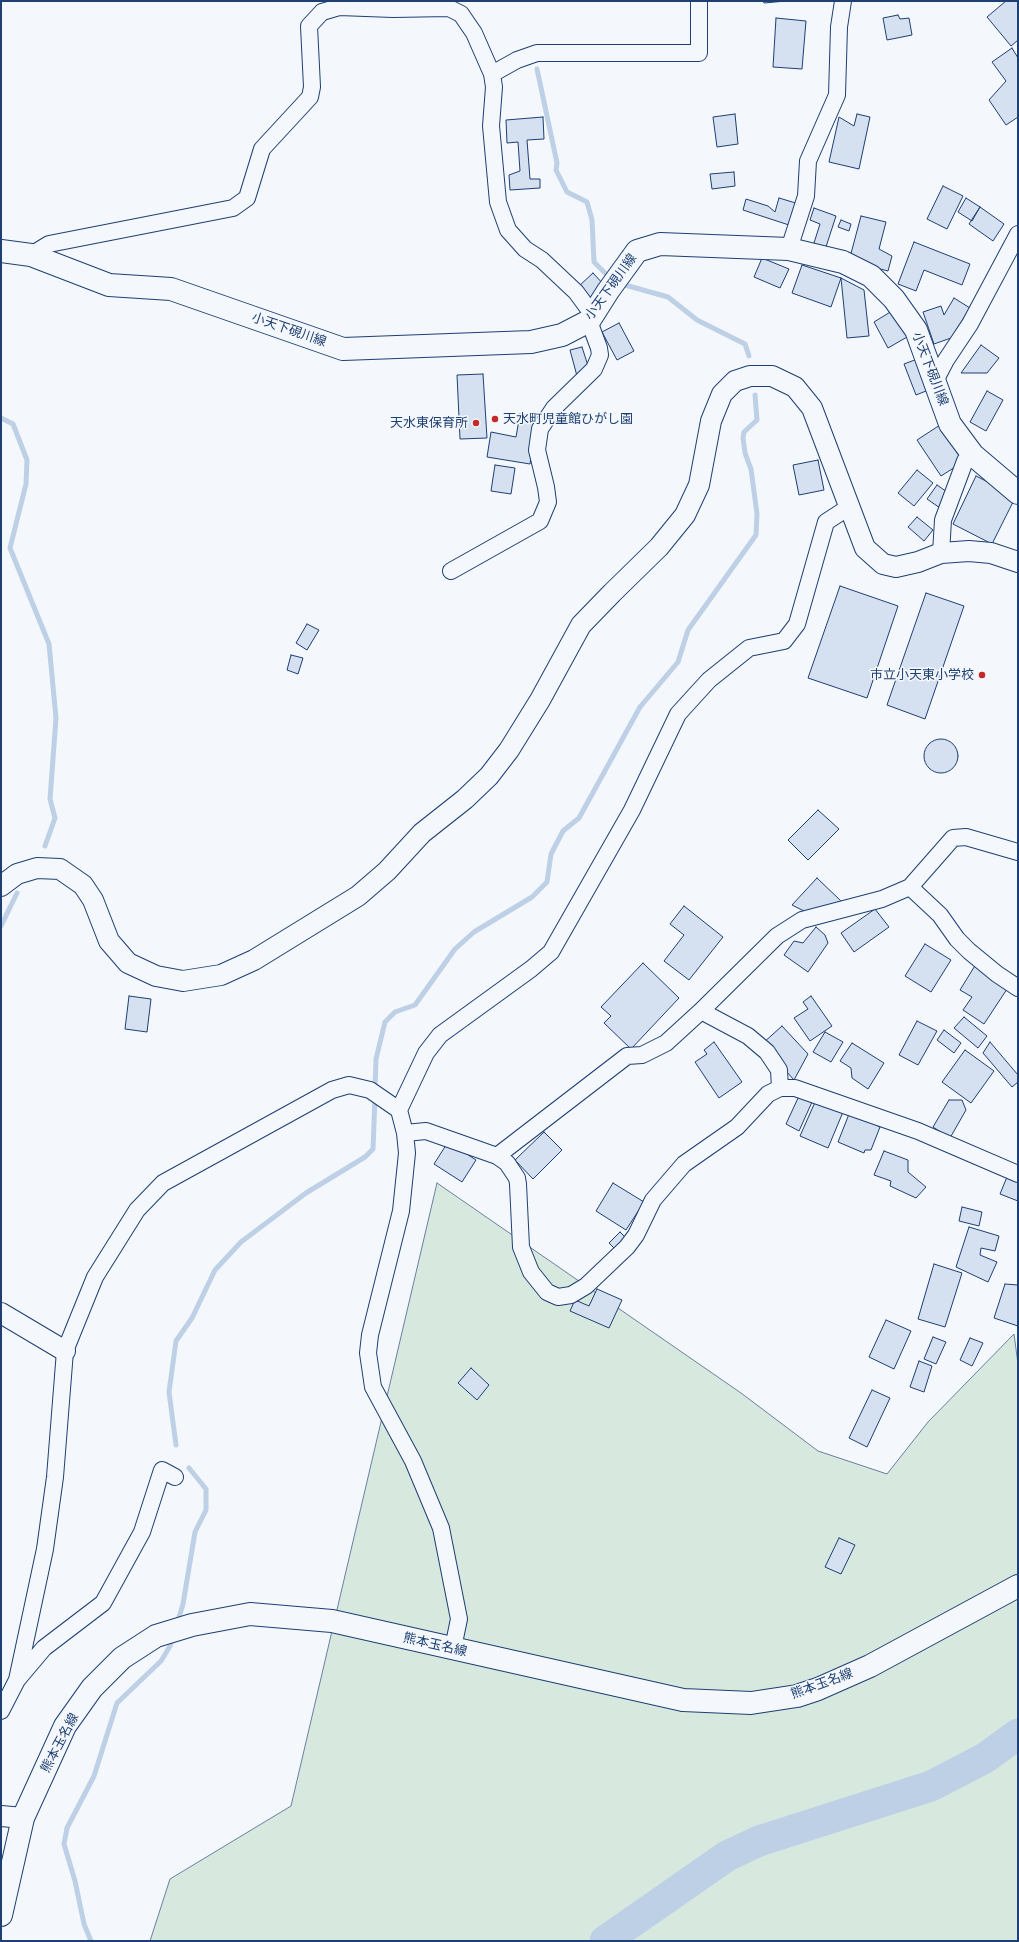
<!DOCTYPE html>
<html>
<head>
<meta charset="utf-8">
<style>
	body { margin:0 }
	#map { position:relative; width:1019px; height:1942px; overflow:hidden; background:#f4f7fb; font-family:"Zilla Slab",serif }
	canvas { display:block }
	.frame { position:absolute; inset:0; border:2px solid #1d3f73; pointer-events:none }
</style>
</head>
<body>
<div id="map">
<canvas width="1019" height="1942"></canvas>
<div class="frame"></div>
</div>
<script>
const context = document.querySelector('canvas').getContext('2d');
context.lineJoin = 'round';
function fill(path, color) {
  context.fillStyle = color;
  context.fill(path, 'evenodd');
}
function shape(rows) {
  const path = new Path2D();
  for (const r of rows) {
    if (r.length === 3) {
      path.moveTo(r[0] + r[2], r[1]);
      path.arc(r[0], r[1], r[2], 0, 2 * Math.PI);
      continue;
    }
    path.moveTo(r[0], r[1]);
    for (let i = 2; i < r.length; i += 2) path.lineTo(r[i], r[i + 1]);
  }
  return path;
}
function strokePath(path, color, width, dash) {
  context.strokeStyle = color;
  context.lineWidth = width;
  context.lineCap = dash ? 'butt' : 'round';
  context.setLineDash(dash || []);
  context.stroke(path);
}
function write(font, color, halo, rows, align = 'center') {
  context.font = font + ' "Zilla Slab","Noto Sans JP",serif';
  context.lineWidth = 3;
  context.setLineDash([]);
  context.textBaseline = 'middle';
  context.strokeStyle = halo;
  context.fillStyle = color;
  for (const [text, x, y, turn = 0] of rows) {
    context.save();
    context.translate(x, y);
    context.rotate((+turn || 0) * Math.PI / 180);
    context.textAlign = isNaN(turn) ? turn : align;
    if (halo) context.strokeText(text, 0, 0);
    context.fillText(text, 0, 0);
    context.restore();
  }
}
const green = shape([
	[437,1183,741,1393,818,1451,887,1474,928,1422,1014,1334,1018,1364,1018,1941,150,1941,170,1879,291,1806,437,1183]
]);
fill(green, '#d7e8df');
strokePath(green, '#687fa3', 1);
strokePath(shape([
	[537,69,557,163,556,170,567,192,587,202,592,220,594,262,608,276],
	[625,285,668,297,697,320,745,344,749,356],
	[1,418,13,424,27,460,26,484,10,548,49,644,56,718,50,799,55,818,45,846],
	[1,926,17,893],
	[375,1089,376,1059,385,1022,395,1012,415,1005,455,949,474,932,532,897,547,882,551,854,563,831,579,818,640,707,678,662,688,630,756,535,757,514,751,469,745,453,743,438,744,432,757,420,755,395],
	[176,1445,169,1392,176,1341,192,1318,215,1270,241,1242,306,1193,365,1157,373,1149,375,1097],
	[177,1624,183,1604,195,1532,206,1510,206,1489,189,1468],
	[91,1941,84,1924,75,1881,64,1844,67,1828,94,1776,117,1703,161,1661,170,1646,173,1637]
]), '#bed0e5', 5);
strokePath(shape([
	[605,1941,727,1856,759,1841,931,1786,985,1758,1018,1734]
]), '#bed0e5', 31);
const building = shape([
	[763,1,786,1,764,3,763,1],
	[1006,1,1018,1,1018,40,1011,46,987,17,1006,1],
	[898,15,900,19,909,18,912,35,887,40,883,18,898,15],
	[776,18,806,21,802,69,773,67,776,18],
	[1012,48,1018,58,1018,117,1006,125,989,100,1006,81,992,62,1012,48],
	[735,114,738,144,717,147,713,117,735,114],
	[857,114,870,117,859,169,829,162,839,117,854,126,857,114],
	[543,117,544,139,527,140,530,179,540,179,540,188,510,190,509,175,520,171,518,142,507,143,506,120,543,117],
	[734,172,735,186,712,189,710,174,734,172],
	[943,186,963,196,947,229,927,219,943,186],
	[779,198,799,204,792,226,743,210,746,199,768,206,775,212,779,198],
	[966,198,980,207,972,221,958,212,966,198],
	[980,207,1004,224,993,241,969,224,980,207],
	[814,208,836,216,825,250,813,246,820,224,810,220,814,208],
	[861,216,886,222,879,249,892,256,888,271,849,261,861,216],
	[841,220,851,224,849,231,838,227,841,220],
	[914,242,970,264,962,285,924,270,916,291,898,284,914,242],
	[762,258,789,269,780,288,754,277,762,258],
	[802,265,841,278,831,307,792,293,802,265],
	[593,273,605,286,591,299,579,286,593,273],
	[841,278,864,290,869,336,847,338,841,278],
	[954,298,970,308,951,338,934,344,923,312,941,306,944,315,954,298],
	[892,311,907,337,888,348,874,322,892,311],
	[619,323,634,351,617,360,602,332,619,323],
	[981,345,999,358,987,373,961,373,981,345],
	[582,347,590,372,577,376,570,350,582,347],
	[920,358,931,389,916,395,904,364,920,358],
	[483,374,487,438,460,439,457,375,483,374],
	[987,391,1003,400,986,431,970,422,987,391],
	[520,414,538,417,530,464,487,457,491,432,516,437,520,414],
	[940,425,963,462,941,476,917,440,940,425],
	[818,460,824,490,799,495,793,465,818,460],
	[495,465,515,468,511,494,491,491,495,465],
	[917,470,933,483,914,506,898,493,917,470],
	[976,476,1016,496,992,544,953,524,976,476],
	[937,485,950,494,940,508,927,499,937,485],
	[917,517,933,530,924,541,908,527,917,517],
	[840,586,898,606,867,698,808,678,840,586],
	[926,593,964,606,925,719,887,705,926,593],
	[307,624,319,630,307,650,296,643,307,624],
	[291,655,303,658,298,674,287,670,291,655],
	[941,756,17],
	[818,810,839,829,808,860,788,840,818,810],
	[817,878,841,901,812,915,792,905,817,878],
	[684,906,723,937,689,980,664,961,684,935,670,924,684,906],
	[875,909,889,927,854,952,841,933,875,909],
	[816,927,825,935,828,943,808,972,784,955,794,941,803,943,816,927],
	[925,944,951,960,931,992,905,976,925,944],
	[643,963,679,998,631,1049,604,1023,611,1016,601,1007,643,963],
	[976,964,1009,986,984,1024,963,1010,972,997,960,990,976,964],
	[129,996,151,999,147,1032,125,1029,129,996],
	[811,996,832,1026,810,1041,794,1018,808,1009,803,1002,811,996],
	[964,1017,987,1036,978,1048,954,1028,964,1017],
	[917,1021,937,1031,918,1065,899,1055,917,1021],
	[782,1026,808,1054,794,1080,762,1044,782,1026],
	[944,1030,961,1043,954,1053,937,1040,944,1030],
	[825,1032,843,1042,831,1062,813,1052,825,1032],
	[714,1042,742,1082,719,1098,695,1062,707,1054,704,1050,714,1042],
	[990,1042,1018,1075,1018,1082,1012,1087,983,1053,990,1042],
	[852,1043,884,1063,868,1089,852,1078,851,1068,840,1061,852,1043],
	[965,1050,994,1071,971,1103,942,1082,965,1050],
	[799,1096,812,1102,799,1131,786,1124,799,1096],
	[816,1100,843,1112,828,1148,800,1136,816,1100],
	[949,1100,962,1100,966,1110,950,1138,933,1127,949,1100],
	[851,1109,878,1121,876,1125,880,1127,871,1150,865,1150,864,1153,838,1142,851,1109],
	[544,1132,562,1150,533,1179,515,1160,544,1132],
	[448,1142,476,1160,462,1182,434,1164,448,1142],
	[884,1151,908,1160,908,1172,926,1187,916,1198,890,1186,891,1181,874,1175,884,1151],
	[1007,1177,1018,1182,1018,1201,1000,1194,1007,1177],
	[613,1183,644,1202,626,1230,596,1211,613,1183],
	[962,1207,982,1212,979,1226,959,1221,962,1207],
	[969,1227,999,1236,995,1251,981,1248,980,1255,997,1262,988,1282,956,1267,969,1227],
	[620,1232,626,1238,615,1249,609,1243,620,1232],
	[934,1264,962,1273,945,1327,918,1319,934,1264],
	[1005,1284,1018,1285,1018,1326,994,1318,1005,1284],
	[597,1289,622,1300,609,1328,570,1311,575,1300,589,1306,597,1289],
	[886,1320,911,1331,894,1369,869,1357,886,1320],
	[933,1337,946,1342,936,1364,924,1359,933,1337],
	[970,1338,983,1343,972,1366,960,1360,970,1338],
	[919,1361,932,1366,924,1392,910,1387,919,1361],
	[471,1368,489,1385,477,1400,458,1383,471,1368],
	[872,1390,890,1398,867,1447,849,1438,872,1390],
	[839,1538,855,1545,841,1574,825,1567,839,1538]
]);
fill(building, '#d5e0f0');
strokePath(building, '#1d3f73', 1);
const minor = shape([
	[492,74,517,60,537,53,699,53,699,1],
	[789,249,806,196,808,161,837,95,839,27,843,1],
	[31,255,49,244,233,208,247,198,262,149,310,97,312,87,309,26,322,12,339,7,393,9,449,8,461,14,474,33,492,74,494,87,491,126,498,202,508,230,525,249,542,260,576,292,593,315],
	[935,381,946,360,970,324,1018,234],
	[941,553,943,520,965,461,973,455],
	[451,571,540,521,548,502,546,487,537,450,540,429,554,408,594,369,600,355,599,348,589,321],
	[910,887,940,915,957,939,969,951,997,974,1018,988],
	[701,1011,748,1036,767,1052,779,1070,780,1088],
	[399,1110,426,1053,440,1035,531,969,551,952,632,810,678,714,709,680,749,648,784,641,797,624,826,522,849,507],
	[405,1133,426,1131,497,1156,507,1163,517,1178,518,1184,521,1247,531,1272,547,1292,558,1297,571,1295,586,1286,627,1247,636,1235,653,1200,684,1164,737,1127,768,1094,780,1088,795,1088,918,1131,1018,1174],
	[497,1156,627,1056,642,1055,666,1043,701,1011,777,936,802,920,882,899,910,887,953,838,966,837,1018,852],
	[17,1680,45,1549,55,1477,65,1351,95,1277,137,1210,163,1183,332,1090,349,1085,370,1090,399,1110,405,1133,407,1153,401,1211,370,1335,368,1353,373,1387,413,1461,441,1528,459,1619,453,1648],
	[1,1711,17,1680,44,1648,103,1603,142,1532,162,1470,175,1477]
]);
const tertiary = shape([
	[1,886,17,874,37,868,60,869,83,885,93,900,109,941,128,963,156,976,183,981,221,975,254,960,358,896,387,871,422,833,465,799,489,776,509,750,540,700,581,625,612,593,659,547,685,515,699,485,711,421,722,394,735,381,750,376,772,376,795,387,812,408,865,548,883,564,896,567,918,562,941,553,969,551,991,553,1018,562],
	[1,1313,65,1351],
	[1,1816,23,1818]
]);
const secondary = shape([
	[1,251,31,255,109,285,171,289,343,349,531,342,562,335,589,321,608,291,637,251,660,244,789,249,843,262,871,276,894,299,916,330,950,424,973,455,1018,493]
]);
const primary = shape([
	[1,1915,23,1818,65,1726,92,1688,122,1658,156,1636,192,1625,250,1614,332,1621,683,1700,751,1703,797,1696,818,1689,870,1666,1018,1586]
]);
strokePath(minor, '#1d3f73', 18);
strokePath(tertiary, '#1d3f73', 22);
strokePath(secondary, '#1d3f73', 24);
strokePath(primary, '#1d3f73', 24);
strokePath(minor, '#f4f7fb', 16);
strokePath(tertiary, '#f4f7fb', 20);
strokePath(secondary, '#f4f7fb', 22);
strokePath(primary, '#f4f7fb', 22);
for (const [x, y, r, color] of [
	[495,419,4,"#c62828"],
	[476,423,4,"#c62828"],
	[982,675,4,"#c62828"]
]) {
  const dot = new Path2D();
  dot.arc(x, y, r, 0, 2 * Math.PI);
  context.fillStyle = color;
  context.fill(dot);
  strokePath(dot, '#f4f7fb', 1.5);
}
write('13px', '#1d3f73', '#f4f7fb', [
	["小天下硯川線",611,287,-54],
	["小天下硯川線",289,330,19],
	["小天下硯川線",930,369,69],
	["熊本玉名線",435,1645,13],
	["熊本玉名線",822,1684,-20],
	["熊本玉名線",60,1743,-62]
]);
write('13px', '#1d3f73', '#f4f7fb', [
	["天水町児童館ひがし園",503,419,"left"],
	["天水東保育所",468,423],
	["市立小天東小学校",974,675]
], 'right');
</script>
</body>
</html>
